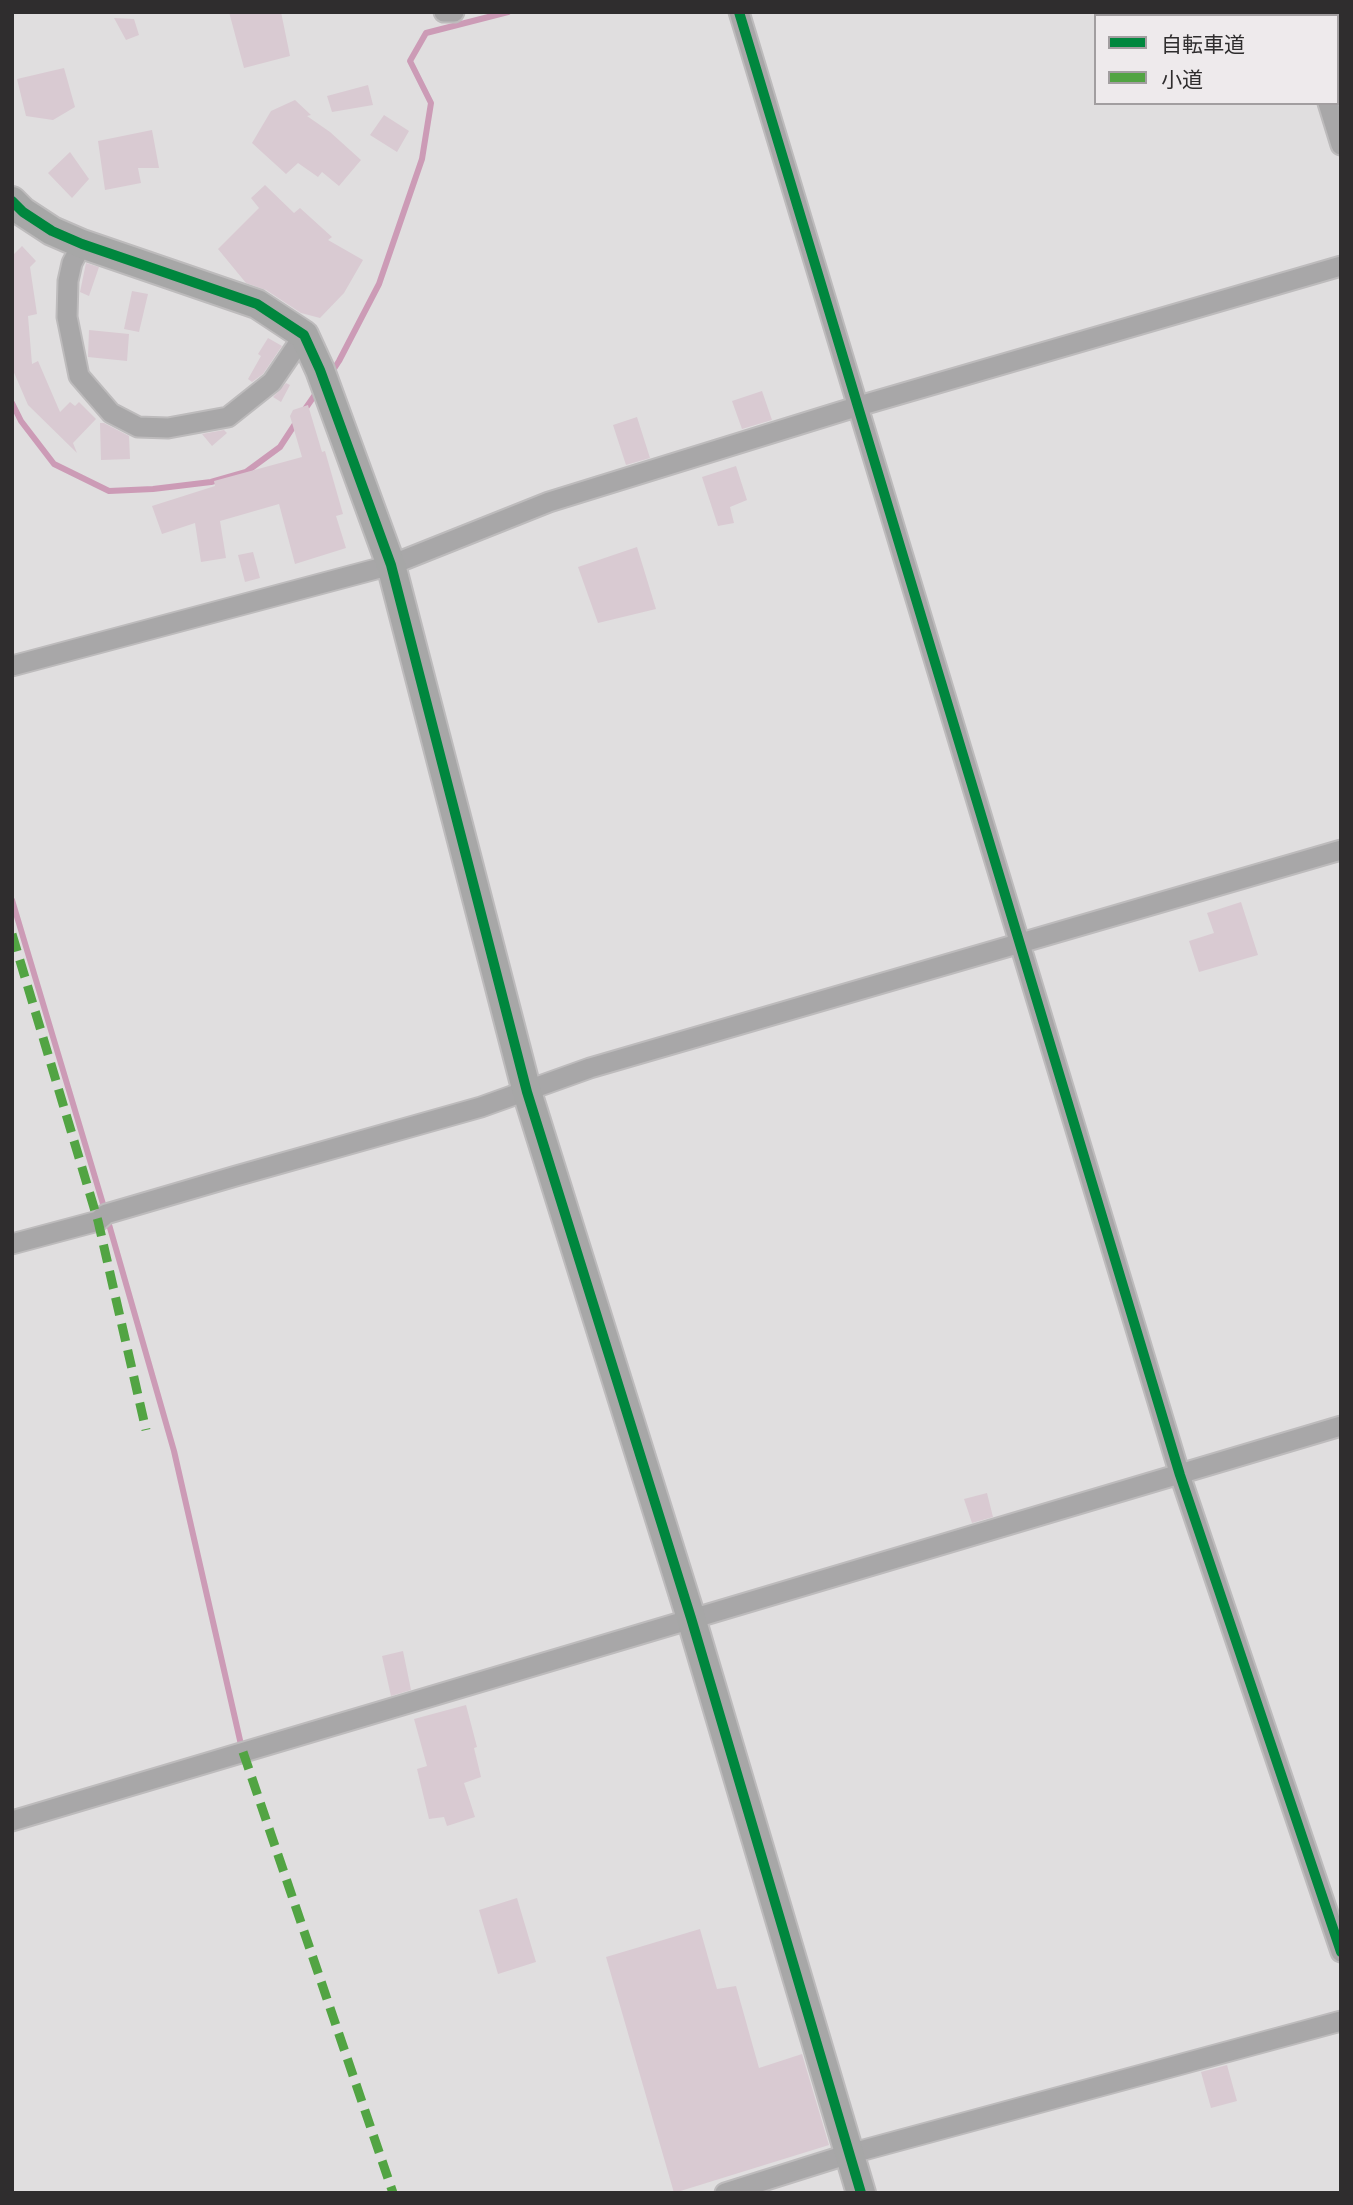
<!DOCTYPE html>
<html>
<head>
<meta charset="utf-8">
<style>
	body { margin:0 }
	#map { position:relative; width:1353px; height:2205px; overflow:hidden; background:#e0dedf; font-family:"Varela Round","Noto Sans JP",sans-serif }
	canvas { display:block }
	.frame { position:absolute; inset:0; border:14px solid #2f2d2e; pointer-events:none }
	.legend { position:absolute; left:1094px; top:14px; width:245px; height:91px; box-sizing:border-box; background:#eeeaec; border:2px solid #a29ea0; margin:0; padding:9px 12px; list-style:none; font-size:21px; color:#2f2d2e }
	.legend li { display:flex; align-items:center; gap:14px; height:35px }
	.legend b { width:35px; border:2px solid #a29ea0 }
</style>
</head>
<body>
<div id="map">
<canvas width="1353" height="2205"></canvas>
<div class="frame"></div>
<ul class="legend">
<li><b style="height:9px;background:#00873e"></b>自転車道</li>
<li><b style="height:9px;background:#52a443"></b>小道</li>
</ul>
</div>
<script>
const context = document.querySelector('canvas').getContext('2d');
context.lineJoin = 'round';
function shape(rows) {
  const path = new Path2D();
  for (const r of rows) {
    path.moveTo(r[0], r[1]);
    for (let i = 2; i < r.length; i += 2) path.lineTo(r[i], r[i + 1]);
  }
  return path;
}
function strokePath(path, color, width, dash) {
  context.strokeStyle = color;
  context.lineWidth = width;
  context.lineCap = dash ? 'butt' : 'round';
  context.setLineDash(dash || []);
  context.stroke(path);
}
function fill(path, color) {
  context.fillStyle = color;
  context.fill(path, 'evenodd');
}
strokePath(shape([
	[330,375,339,361,379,284,422,159,431,103,410,61,426,33,508,12],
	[12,403,21,421,54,464,109,491,153,489,211,482,246,472,280,447,297,421],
	[303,412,319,389],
	[12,900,106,1214,174,1451,242,1749]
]), '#cc9bb6', 6);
fill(shape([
	[229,12,281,12,290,56,244,68],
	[114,18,134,19,139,35,126,40],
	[64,68,75,107,53,120,26,116,17,79],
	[368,85,373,105,332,112,327,96],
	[295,100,311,115,307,116,330,132,361,160,339,186,322,172,318,177,298,163,286,174,252,143,271,111],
	[384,115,409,131,397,152,370,135],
	[152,130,159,168,138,168,141,183,105,190,98,141],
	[70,152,89,179,72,198,48,173],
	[265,185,294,213,300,208,332,237,328,240,363,260,344,293,320,318,301,313,266,290,246,283,218,249,259,208,251,198],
	[22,246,36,261,30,267,37,314,28,316,32,364,38,361,60,412,70,402,75,406,79,402,96,419,73,443,77,453,28,405,12,368,12,256],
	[86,263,99,267,89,296,80,292],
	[132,291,148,294,139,332,124,329],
	[89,330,129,334,127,361,88,357],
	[268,338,282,346,263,374,252,382,248,379,261,356,258,354],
	[286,383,290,385,281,402,273,397],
	[762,391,772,420,742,429,732,401],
	[308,405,322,452,325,451,343,514,336,516,346,548,295,564,279,504,220,521,226,558,201,562,195,523,162,534,152,506,215,486,214,481,302,457,290,416,293,410],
	[637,417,650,458,626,465,613,425],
	[100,423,104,423,129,436,130,459,101,460],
	[224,430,227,433,212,446,202,434],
	[736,466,747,500,730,507,734,523,718,526,702,477],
	[637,547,656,609,598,623,578,567],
	[253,552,260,578,245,582,238,555],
	[1241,902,1258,955,1199,972,1189,941,1214,933,1207,913],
	[987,1493,993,1517,972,1523,964,1499],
	[403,1651,411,1690,391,1696,382,1656],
	[466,1705,477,1747,474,1748,481,1777,464,1783,475,1817,447,1826,444,1817,429,1819,417,1769,427,1766,414,1719],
	[517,1898,536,1962,498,1974,479,1910],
	[700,1929,717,1989,736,1986,759,2068,802,2054,829,2145,674,2193,606,1957],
	[1227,2065,1237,2101,1211,2108,1201,2072]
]), '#d9cad2');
const street = shape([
	[444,12,454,12],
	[739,12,1180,1475,1341,1952],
	[1302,12,1303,16],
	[1328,103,1341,145],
	[82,244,72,263,68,281,67,317,79,376,111,413,138,427,168,428,228,417,272,382,304,335],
	[12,666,391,565,549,502,859,406,1341,266],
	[12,1244,98,1221,106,1214,236,1176,481,1107,590,1068,1341,850],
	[12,1821,1341,1426],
	[725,2193,849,2154,1341,2021]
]);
const secondary = shape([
	[12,201,23,212,52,231,82,244,257,304,304,335,320,370,391,565,527,1092,691,1618,861,2193]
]);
strokePath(street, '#bdbbbc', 23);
strokePath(secondary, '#bdbbbc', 32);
strokePath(street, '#a8a7a8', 19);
strokePath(secondary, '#a7a7a7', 28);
strokePath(shape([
	[12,934,98,1221,146,1430],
	[243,1752,393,2193]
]), '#52a443', 9, [18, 9]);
strokePath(shape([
	[739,12,1180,1475,1341,1952],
	[12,201,23,212,52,231,82,244,257,304,304,335,320,370,391,565,527,1092,691,1618,861,2193]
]), '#00873e', 10);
</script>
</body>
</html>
